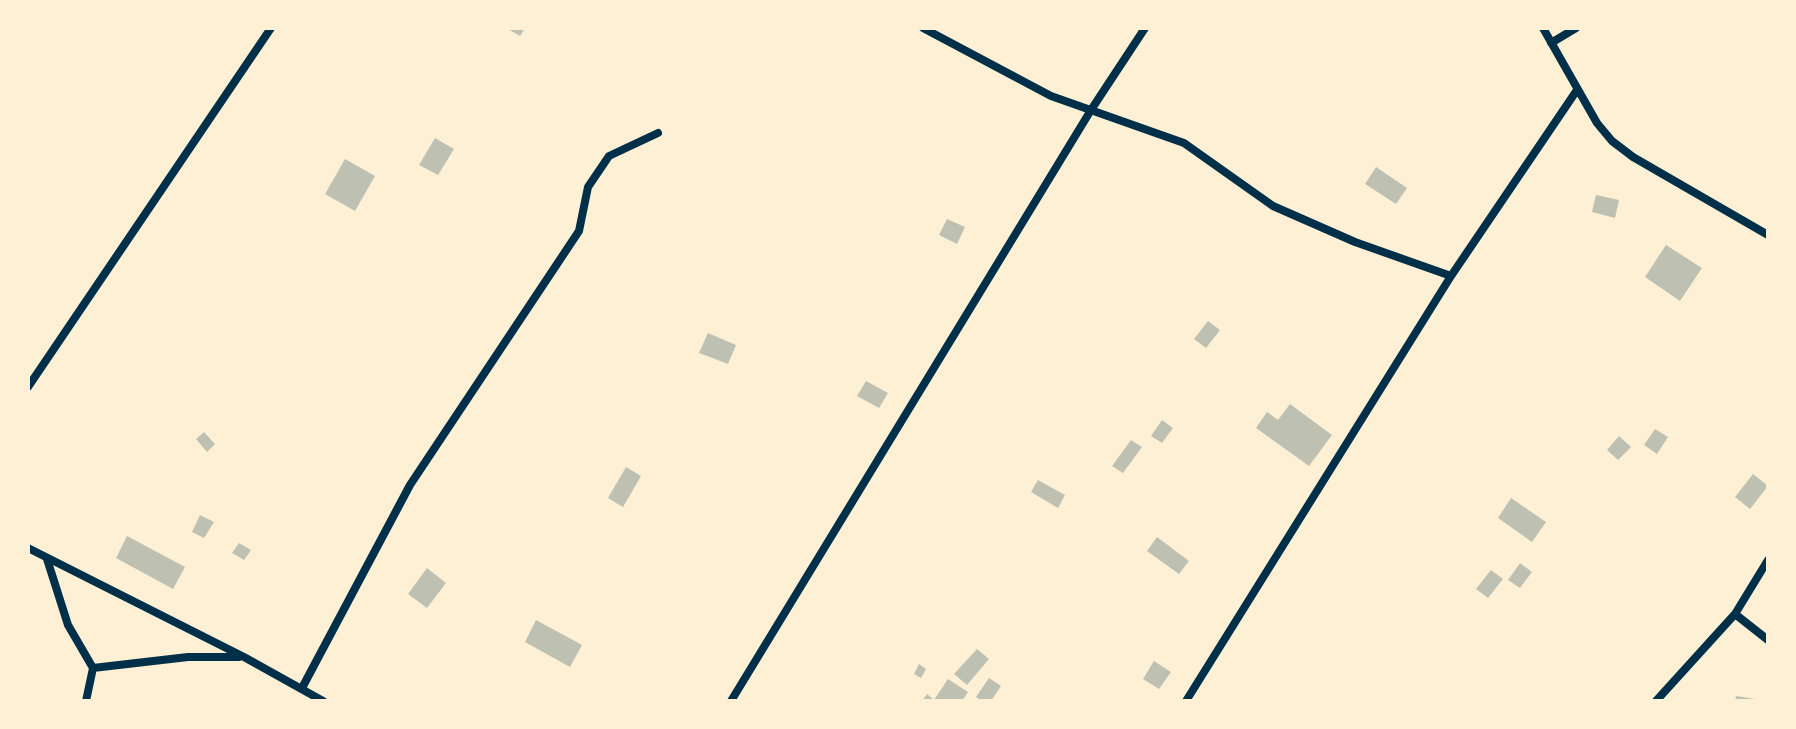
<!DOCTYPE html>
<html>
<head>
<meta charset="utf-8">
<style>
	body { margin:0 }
	#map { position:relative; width:1796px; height:729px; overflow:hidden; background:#fdf0d5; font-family:"Varela Round",sans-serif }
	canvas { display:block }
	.frame { position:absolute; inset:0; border:30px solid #fdf0d5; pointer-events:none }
</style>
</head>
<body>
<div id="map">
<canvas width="1796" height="729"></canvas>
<div class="frame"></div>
</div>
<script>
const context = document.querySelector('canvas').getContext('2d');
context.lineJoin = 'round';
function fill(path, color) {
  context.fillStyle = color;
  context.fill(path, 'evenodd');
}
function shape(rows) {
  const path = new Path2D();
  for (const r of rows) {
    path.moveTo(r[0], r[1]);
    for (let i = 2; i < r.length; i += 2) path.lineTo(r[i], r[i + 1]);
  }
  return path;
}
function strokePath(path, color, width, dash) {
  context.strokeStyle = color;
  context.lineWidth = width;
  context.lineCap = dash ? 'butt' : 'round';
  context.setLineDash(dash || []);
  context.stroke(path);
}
fill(shape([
	[506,28,525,28,520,36],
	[435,138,454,149,438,175,419,165],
	[345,159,375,176,355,211,325,194],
	[1376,167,1407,188,1396,204,1365,184],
	[1596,195,1619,200,1615,218,1592,212],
	[947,219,965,227,957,244,939,235],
	[1666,245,1702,268,1680,301,1645,277],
	[1208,321,1220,330,1206,348,1194,339],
	[708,333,736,345,728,364,699,353],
	[866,381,888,393,879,408,857,396],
	[1290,404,1332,435,1309,466,1256,428,1267,412,1278,420],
	[1162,420,1173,428,1162,443,1151,436],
	[1655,429,1668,437,1657,454,1644,445],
	[204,432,215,444,207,452,196,439],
	[1619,436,1631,447,1618,460,1607,450],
	[1131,440,1142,447,1123,473,1112,466],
	[626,467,641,476,623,507,608,498],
	[1753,474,1768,486,1750,509,1735,497],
	[1038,480,1065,495,1058,508,1031,492],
	[1511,498,1546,522,1532,542,1498,518],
	[200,515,214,522,204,538,192,532],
	[127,536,185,567,173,589,116,558],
	[1157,537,1189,561,1179,574,1147,551],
	[239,543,251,550,244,560,232,553],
	[1520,563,1532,572,1520,588,1508,580],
	[427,568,446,583,427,608,408,594],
	[1491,570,1503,579,1488,598,1476,589],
	[536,620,582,645,570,667,525,642],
	[977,649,989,659,967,685,954,674],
	[1154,661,1171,672,1159,689,1143,679],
	[919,664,926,669,921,678,914,674],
	[989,678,1001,686,991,701,982,701,976,697],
	[948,679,968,692,962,701,922,701,927,694,934,700],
	[1736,696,1755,699,1755,701,1735,701]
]), '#bec0b2');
strokePath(shape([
	[923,28,1051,96,1184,143,1273,206,1355,242,1451,276],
	[1543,28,1597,123,1612,141,1633,157,1768,235],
	[1551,43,1576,28],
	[28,387,271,28],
	[28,548,244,657,323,701],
	[47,559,68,625,93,668,86,701],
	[1735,614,1768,640],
	[93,668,188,657,239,657],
	[302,688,410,485,579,231,588,187,609,156,658,133],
	[731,701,1091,110,1145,28],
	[1186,701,1451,276,1577,90],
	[1656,701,1735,614,1768,560]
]), '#003049', 8);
</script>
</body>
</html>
